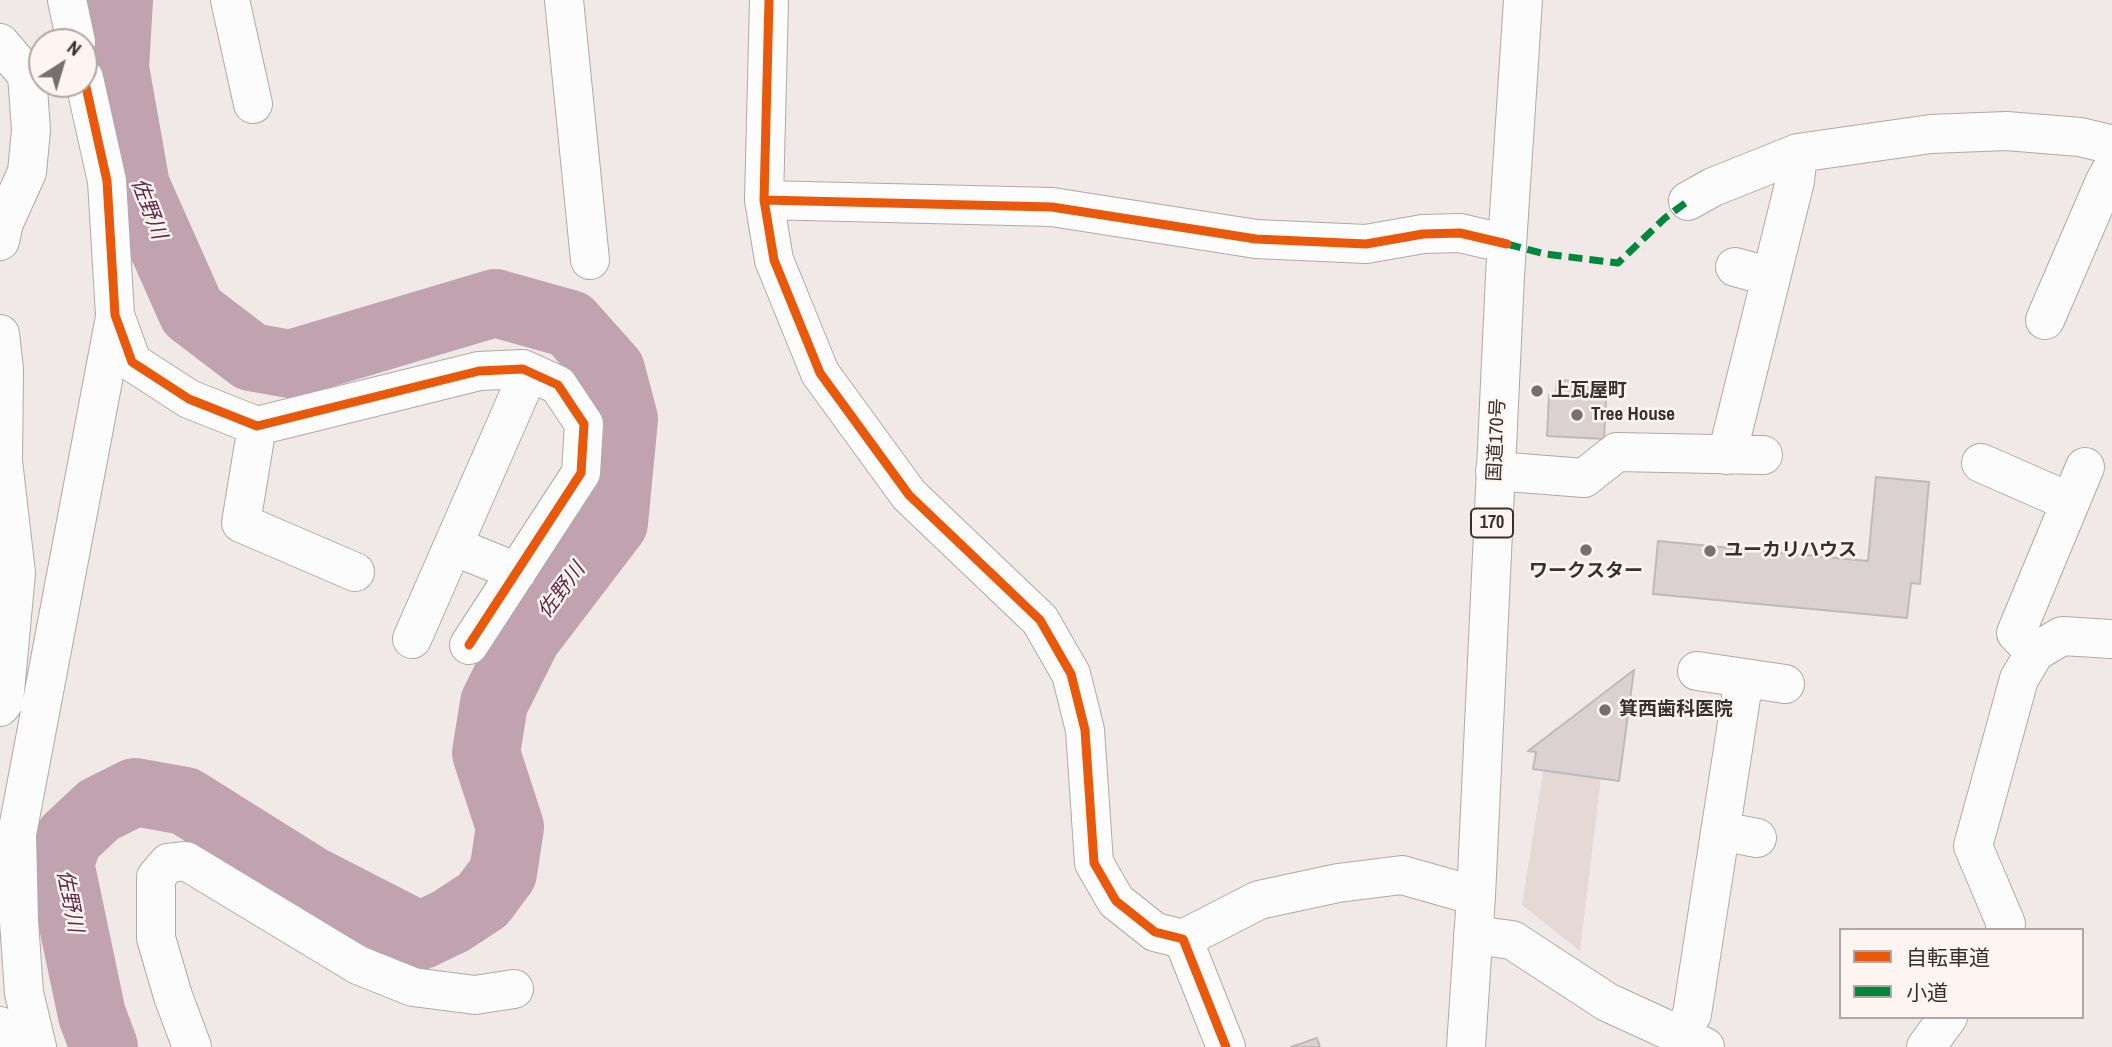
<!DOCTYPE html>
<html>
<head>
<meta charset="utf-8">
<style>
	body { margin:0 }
	#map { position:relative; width:2112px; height:1047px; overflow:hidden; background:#f0e9e8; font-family:"Archivo Narrow","Noto Sans JP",sans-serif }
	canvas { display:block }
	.legend { position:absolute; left:1839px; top:928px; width:245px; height:91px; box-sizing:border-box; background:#fef5f2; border:2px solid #aea7a4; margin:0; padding:9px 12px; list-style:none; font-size:21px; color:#35312f }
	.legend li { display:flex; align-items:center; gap:14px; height:35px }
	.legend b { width:35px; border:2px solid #aea7a4 }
	.north { position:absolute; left:28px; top:28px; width:70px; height:70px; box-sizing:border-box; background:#fef5f2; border:2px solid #aea7a4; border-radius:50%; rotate:37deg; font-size:19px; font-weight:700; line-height:28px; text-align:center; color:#35312f }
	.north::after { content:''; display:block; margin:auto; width:24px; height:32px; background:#767170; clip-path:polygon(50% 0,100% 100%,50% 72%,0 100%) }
</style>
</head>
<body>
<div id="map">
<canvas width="2112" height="1047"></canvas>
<ul class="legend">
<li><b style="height:9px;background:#e8590c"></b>自転車道</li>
<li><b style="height:9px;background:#00873e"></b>小道</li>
</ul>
<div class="north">N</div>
</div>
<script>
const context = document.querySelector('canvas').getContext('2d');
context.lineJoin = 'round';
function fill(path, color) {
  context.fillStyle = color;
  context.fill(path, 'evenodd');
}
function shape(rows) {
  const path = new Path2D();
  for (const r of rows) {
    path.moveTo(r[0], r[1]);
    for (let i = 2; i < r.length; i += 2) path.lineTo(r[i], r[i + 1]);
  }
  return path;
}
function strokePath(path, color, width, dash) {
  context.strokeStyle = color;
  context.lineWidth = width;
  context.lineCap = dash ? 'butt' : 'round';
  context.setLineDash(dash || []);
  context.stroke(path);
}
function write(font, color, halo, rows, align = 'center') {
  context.font = font + ' "Archivo Narrow","Noto Sans JP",sans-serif';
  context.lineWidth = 5;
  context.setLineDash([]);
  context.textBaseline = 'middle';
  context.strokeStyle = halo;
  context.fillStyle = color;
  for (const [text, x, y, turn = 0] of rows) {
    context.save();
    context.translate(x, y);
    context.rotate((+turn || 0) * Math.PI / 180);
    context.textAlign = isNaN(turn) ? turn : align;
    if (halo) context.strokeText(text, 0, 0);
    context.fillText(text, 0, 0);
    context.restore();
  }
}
fill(shape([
	[1545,760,1601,777,1580,951,1522,905]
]), '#e6d8d4');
strokePath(shape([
	[104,1047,92,1015,60,863,69,838,99,810,135,792,185,801,311,880,420,936,451,921,483,900,503,873,510,827,486,753,494,703,527,637,614,523,624,419,611,370,570,324,495,303,290,364,251,357,192,312,136,186,115,68,119,0]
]), '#c1a3af', 68);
const building = shape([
	[1557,380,1607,383,1604,439,1547,436,1549,395,1556,395,1557,380],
	[1876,477,1929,482,1920,584,1911,583,1907,618,1653,594,1658,541,1868,561,1876,477],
	[1634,670,1619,781,1533,769,1536,752,1528,751,1634,670],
	[1317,1038,1320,1047,1291,1047,1317,1038]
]);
fill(building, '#dcd1d1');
strokePath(building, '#bfbaba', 2);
const minor = shape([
	[67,0,76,42],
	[230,0,253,104],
	[564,0,590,260],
	[769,0,764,200,774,260,820,373,909,495,1040,620,1071,674,1085,730,1094,863,1116,901,1155,932,1183,939,1226,1047],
	[0,43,27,75,31,130,27,172,4,223,0,241],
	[84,78,107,181,115,315,132,362,189,399,257,426,479,371,523,369,558,385,584,424,581,473,469,645],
	[764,200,1052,207,1256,239,1366,244,1423,234,1460,233,1507,244],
	[1688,201,1713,187,1798,153,1931,134,2006,131,2080,137,2105,143,2112,148],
	[1735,267,1771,277],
	[2045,320,2105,181,2112,169],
	[0,334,4,369,3,461,16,573,4,702,0,707],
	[257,426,241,523,355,572],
	[1727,455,1795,181,1798,153],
	[1981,463,2070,502],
	[1495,471,1584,478,1617,452,1763,455],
	[453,546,517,572],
	[412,639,529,372],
	[2035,652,2016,633,2085,467],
	[1697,671,1785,684],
	[1720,831,1757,838],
	[2005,930,2006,924,1973,846,2019,679,2035,652,2062,636,2112,639],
	[1473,935,1512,940,1607,1002,1705,1047],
	[1183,939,1259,900,1338,883,1402,875,1476,896],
	[0,1026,21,1047],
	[1681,1036,1692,1014,1744,678],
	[37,1047,24,993,19,921,17,834,115,317],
	[192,1047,173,996,156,938,156,877,168,863,186,861,358,965,413,987,475,995,514,989],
	[1926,1047,1948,1017]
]);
const trunk = shape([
	[1466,1047,1476,896,1505,276,1523,0]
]);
strokePath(minor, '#afa9a8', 40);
strokePath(trunk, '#afa9a8', 40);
strokePath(minor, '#fdfcfc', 38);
strokePath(trunk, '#fdfcfc', 38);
strokePath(shape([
	[1507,244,1545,254,1618,263,1665,218,1688,201]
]), '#00873e', 7, [14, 7]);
strokePath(shape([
	[769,0,764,200,774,260,820,373,909,495,1040,620,1071,674,1085,730,1094,863,1116,901,1155,932,1183,939,1226,1047],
	[84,78,107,181,115,315,132,362,189,399,257,426,479,371,523,369,558,385,584,424,581,473,469,645],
	[764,200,1052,207,1256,239,1366,244,1423,234,1460,233,1507,244]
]), '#e8590c', 9);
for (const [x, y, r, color] of [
	[1537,391,7,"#767170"],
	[1577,415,7,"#767170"],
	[1586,550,7,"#767170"],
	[1710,551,7,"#767170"],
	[1605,710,7,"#767170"]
]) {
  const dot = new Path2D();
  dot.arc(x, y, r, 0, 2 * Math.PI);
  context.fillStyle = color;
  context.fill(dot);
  strokePath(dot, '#fef5f2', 2.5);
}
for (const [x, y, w] of [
	[1492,523,42]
]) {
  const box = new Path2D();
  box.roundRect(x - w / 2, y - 14.5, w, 29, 5);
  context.fillStyle = '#fef5f2';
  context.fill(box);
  strokePath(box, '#35312f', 2);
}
write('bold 18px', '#35312f', null, [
	["170",1492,523]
]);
write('bold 19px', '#35312f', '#fef5f2', [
	["上瓦屋町",1551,391],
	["Tree House",1591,415],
	["ユーカリハウス",1724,551],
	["ワークスター",1586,572,"center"],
	["箕西歯科医院",1619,710]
], 'left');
write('19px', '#35312f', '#fef5f2', [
	["国道170号",1497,440,-87]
]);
write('italic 21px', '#602b46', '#fef5f2', [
	["佐野川",148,209,69],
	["佐野川",562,591,-53],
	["佐野川",69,901,79]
]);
</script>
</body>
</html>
